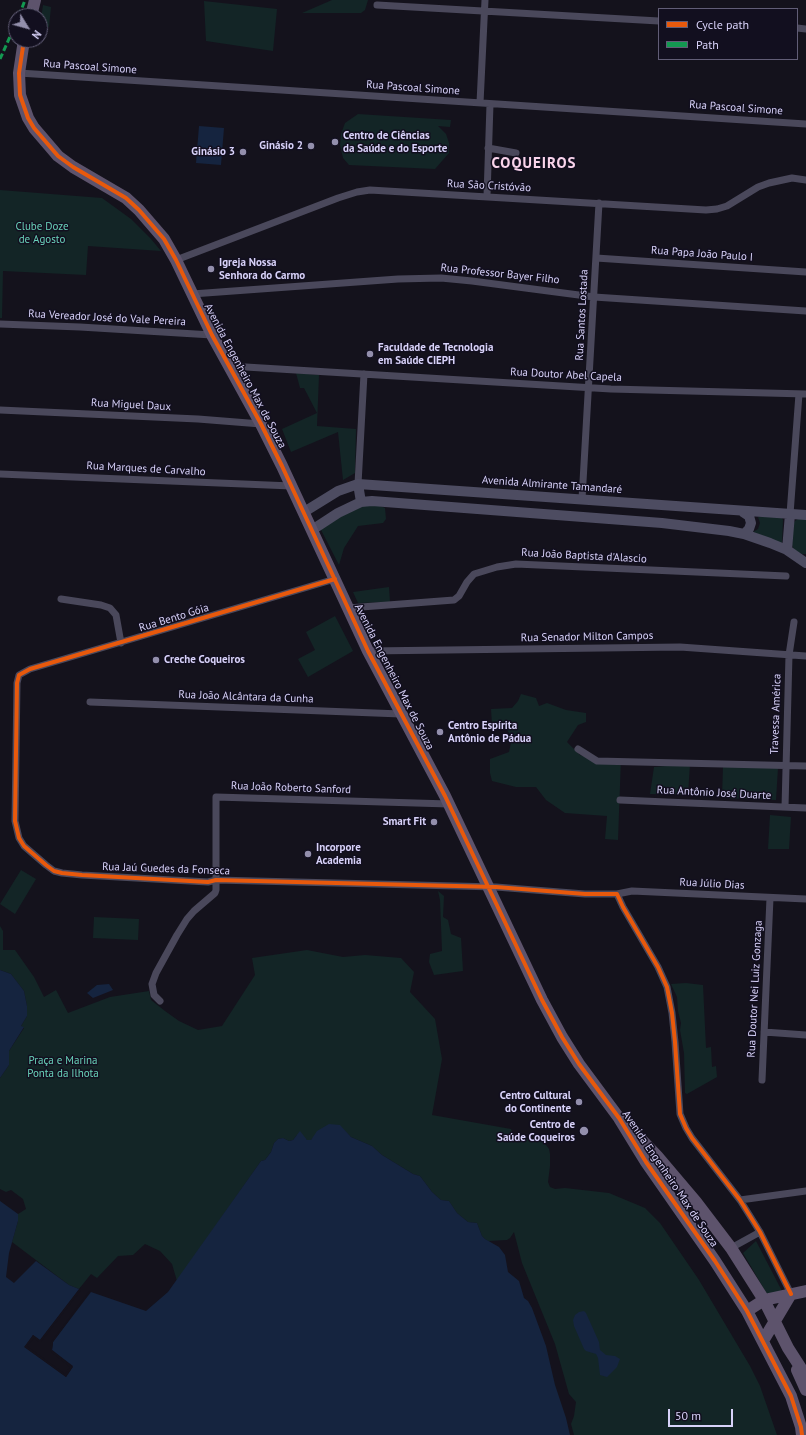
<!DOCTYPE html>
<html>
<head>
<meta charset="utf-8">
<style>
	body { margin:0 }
	#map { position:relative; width:806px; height:1435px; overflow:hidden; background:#14121c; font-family:"PT Sans",sans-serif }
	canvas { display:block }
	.legend { position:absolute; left:658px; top:8px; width:140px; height:52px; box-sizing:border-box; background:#120f1f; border:1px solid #615d76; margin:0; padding:5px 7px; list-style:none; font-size:12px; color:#d8d2f9 }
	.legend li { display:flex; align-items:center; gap:8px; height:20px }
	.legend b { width:20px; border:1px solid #615d76 }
	.north { position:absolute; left:8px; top:8px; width:40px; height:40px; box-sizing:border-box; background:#120f1f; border:1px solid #615d76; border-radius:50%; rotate:127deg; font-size:11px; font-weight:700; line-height:16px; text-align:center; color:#d8d2f9 }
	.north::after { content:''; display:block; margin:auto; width:14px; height:18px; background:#938fac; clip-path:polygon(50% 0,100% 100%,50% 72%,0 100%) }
	.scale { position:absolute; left:668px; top:1409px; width:65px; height:18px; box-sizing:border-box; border:2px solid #d8d2f9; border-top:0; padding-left:5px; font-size:12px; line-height:14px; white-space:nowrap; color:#d8d2f9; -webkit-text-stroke:3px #120f1f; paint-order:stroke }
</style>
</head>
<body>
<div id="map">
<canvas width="806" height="1435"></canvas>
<ul class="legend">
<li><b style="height:5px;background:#e8590c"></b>Cycle path</li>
<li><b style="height:5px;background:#139951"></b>Path</li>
</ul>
<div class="north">N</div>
<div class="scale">50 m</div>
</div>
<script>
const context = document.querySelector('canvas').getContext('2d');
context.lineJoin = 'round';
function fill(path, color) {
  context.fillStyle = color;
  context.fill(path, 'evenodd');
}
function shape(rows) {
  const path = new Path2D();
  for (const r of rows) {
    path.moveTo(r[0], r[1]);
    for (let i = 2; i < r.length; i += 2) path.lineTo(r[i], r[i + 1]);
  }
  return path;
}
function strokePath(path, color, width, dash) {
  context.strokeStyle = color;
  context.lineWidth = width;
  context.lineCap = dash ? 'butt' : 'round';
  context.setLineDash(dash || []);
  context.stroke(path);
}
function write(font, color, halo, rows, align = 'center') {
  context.font = font + ' "PT Sans",sans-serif';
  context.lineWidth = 3;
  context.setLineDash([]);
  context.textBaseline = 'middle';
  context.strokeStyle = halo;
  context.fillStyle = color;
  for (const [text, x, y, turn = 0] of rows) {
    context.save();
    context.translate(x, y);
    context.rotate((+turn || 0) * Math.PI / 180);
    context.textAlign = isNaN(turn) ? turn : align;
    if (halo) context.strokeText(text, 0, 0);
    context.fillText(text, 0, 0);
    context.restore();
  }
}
fill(shape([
	[332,0,368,0,365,10,361,13,302,13],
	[204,1,277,9,273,51,206,41],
	[43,5,51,7,49,27,40,26],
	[358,114,451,120,450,127,438,126,446,134,449,143,449,153,435,169,349,165,343,158,340,145,341,134,345,123],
	[0,190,102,198,131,219,151,239,161,251,88,246,86,275,3,271,2,318,0,318],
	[296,373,319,375,317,426,356,429,355,473,343,480,338,432,291,452,282,429,317,413,304,388,300,388],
	[378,505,385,508,386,519,383,523,358,526,344,548,339,565,320,528,360,506],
	[758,517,779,517,782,518,783,520,782,544,753,532,758,529,760,523],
	[799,518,806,519,806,554,802,554,794,550,792,545,793,524,795,521],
	[389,587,390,602,358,603,353,592],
	[335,616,353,651,308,677,298,659,315,650,306,632],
	[521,694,536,698,539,706,547,703,566,710,586,713,586,722,578,725,567,742,580,755,591,758,621,758,618,840,605,839,607,816,565,813,546,800,536,787,516,787,492,781,490,773,490,759,509,752,512,738,505,726,492,725,491,709,512,708,518,701],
	[690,764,688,795,650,794,654,767],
	[723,766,778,768,776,800,722,798],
	[770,815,791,817,789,849,768,849],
	[21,870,36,879,15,914,0,904],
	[438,891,444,896,443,917,448,920,451,934,461,938,463,971,434,975,429,962,430,954,442,951,440,900],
	[94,917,139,919,138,940,93,938],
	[0,926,3,931,3,950,15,950,34,977,44,997,56,990,68,1013,110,997,149,991,151,1000,165,1011,179,1021,198,1030,222,1026,255,975,252,958,307,950,343,957,365,955,401,958,414,972,410,992,435,1019,442,1059,432,1115,511,1129,514,1137,543,1141,549,1149,550,1154,550,1166,548,1182,550,1187,555,1189,565,1188,609,1193,645,1208,660,1223,699,1280,750,1366,760,1386,777,1435,574,1435,571,1424,574,1416,576,1402,569,1394,555,1344,522,1263,514,1232,510,1238,507,1240,488,1241,485,1239,482,1236,477,1223,468,1222,457,1213,449,1201,441,1200,432,1192,420,1176,413,1174,400,1166,382,1155,372,1146,351,1137,339,1125,314,1137,311,1140,309,1141,297,1135,293,1140,289,1141,283,1138,278,1139,274,1143,271,1152,265,1160,261,1161,177,1281,172,1264,160,1251,145,1244,133,1255,118,1256,97,1278,91,1274,79,1289,69,1285,12,1242,18,1221,18,1214,26,1209,23,1199,11,1190,6,1192,0,1189,0,1078,9,1065,9,1051,24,1028,21,1026,27,1016,27,1006,24,991,11,974,0,970],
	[686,983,703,985,706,1048,711,1047,712,1067,716,1066,717,1077,687,1094,685,1093,684,1053,680,1030,681,1023,678,1011,677,997,671,984],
	[756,1241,782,1291,767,1294,743,1253]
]), '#132526');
fill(shape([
	[199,126,224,128,221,165,196,163],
	[0,970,11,974,24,991,27,1006,27,1016,21,1026,24,1027,9,1051,9,1065,0,1078],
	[109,984,113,990,93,998,87,993,97,985],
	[329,1124,340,1125,351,1137,372,1146,382,1155,400,1166,413,1174,420,1176,432,1192,441,1200,449,1201,457,1213,468,1222,477,1223,482,1236,485,1239,499,1247,505,1255,508,1272,519,1281,524,1298,528,1301,532,1308,546,1346,555,1385,566,1418,570,1435,0,1435,0,1201,18,1214,18,1221,9,1253,6,1277,14,1283,36,1261,69,1285,79,1289,40,1340,33,1335,25,1347,66,1377,73,1366,52,1350,53,1342,91,1292,146,1311,168,1292,261,1161,265,1160,271,1152,274,1143,278,1139,283,1138,289,1141,293,1140,300,1131,307,1140,311,1140,317,1131],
	[584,1311,586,1313,599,1342,600,1350,606,1355,615,1356,620,1359,617,1367,607,1377,600,1375,598,1358,596,1354,586,1351,584,1349,574,1326,573,1320,575,1315,579,1312]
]), '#15243f');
fill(shape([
	[81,1287,81,1290,41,1342,39,1342,34,1338,27,1346,65,1374,70,1367,50,1351,51,1342,89,1291,91,1290,53,1342,52,1350,73,1367,66,1377,24,1347,33,1335,40,1340]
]), '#14121c');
strokePath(shape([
	[377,5,659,21],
	[797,28,806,29],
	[19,73,806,124],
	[480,103,485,0],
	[488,148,516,153],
	[487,196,490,104],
	[596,258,806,272],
	[176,260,338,198,357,192,370,190,706,210,717,209,727,206,758,187,769,183,792,178,806,180],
	[192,294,398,279,441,278,472,281,594,297,806,311],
	[0,324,80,327,212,335],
	[229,366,611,389,806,394],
	[0,410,198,419,261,424],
	[0,474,292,486],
	[358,484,364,374],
	[582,499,599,203],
	[790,514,799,394],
	[335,579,30,669,19,675,17,683,15,821,19,838,24,846,46,865,54,871,62,873,82,875,208,882,216,880,496,887,585,894,617,894,623,907,658,967,667,987,672,1013,675,1042,680,1114,686,1128,692,1138,740,1200,760,1232,791,1294],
	[61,599,101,605,110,608,116,615,121,643],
	[348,608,454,600,459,596,467,582,474,574,497,567,516,564,786,576],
	[368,651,680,647,806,656],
	[90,702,401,714],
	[578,749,597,761,806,766],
	[620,800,806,808],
	[785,807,789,655,794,622],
	[617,894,632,891,806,899],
	[160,1001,154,995,152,984,156,973,177,935,187,919,194,911,215,893,216,890,216,797,449,804],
	[764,1032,806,1035],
	[762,1080,770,898],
	[740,1200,806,1191],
	[731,1248,760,1232]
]), '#4a485b', 7);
strokePath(shape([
	[358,484,361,502],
	[304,512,338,491,358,484,806,515],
	[743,512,749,516,751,523,749,529,744,534],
	[312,530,338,513,361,502,372,501,662,523,729,531,744,534,770,543,787,550,806,563],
	[787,550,790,514]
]), '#4d4c61', 10);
strokePath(shape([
	[31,16,35,0],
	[24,40,19,73,20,95,28,118,34,128,58,156,73,167,126,198,139,210,164,239,176,260,212,335,261,424,282,466,368,651,445,796,542,1000,562,1037,579,1064,619,1118,646,1162,715,1261,747,1311,791,1396,801,1427,802,1435],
	[632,1130,657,1156,696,1202,731,1248,764,1300,788,1348,806,1376],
	[747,1311,764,1300,806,1291],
	[763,1341,791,1294],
	[797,1370,806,1390]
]), '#5d536c', 12);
strokePath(shape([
	[19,16,25,0],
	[0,59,16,23]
]), '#139951', 3, [6, 3]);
strokePath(shape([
	[24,40,19,73,20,95,28,118,34,128,58,156,73,167,126,198,139,210,164,239,176,260,212,335,261,424,282,466,368,651,445,796,542,1000,562,1037,579,1064,619,1118,646,1162,715,1261,747,1311,791,1396,801,1427,802,1435],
	[335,579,30,669,19,675,17,683,15,821,19,838,24,846,46,865,54,871,62,873,82,875,208,882,216,880,496,887,585,894,617,894,623,907,658,967,667,987,672,1013,675,1042,680,1114,686,1128,692,1138,740,1200,760,1232,791,1294]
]), '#e8590c', 4);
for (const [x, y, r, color] of [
	[335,142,4,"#938fac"],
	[311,146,4,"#938fac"],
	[243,152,4,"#938fac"],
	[211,269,4,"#938fac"],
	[370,354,4,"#938fac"],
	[156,660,4,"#938fac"],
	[440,732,4,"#938fac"],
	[434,822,4,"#938fac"],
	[308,854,4,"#938fac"],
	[579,1102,4,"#938fac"],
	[584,1131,5,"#938fac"]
]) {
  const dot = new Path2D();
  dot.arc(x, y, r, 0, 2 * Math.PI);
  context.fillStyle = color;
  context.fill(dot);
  strokePath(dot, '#120f1f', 1.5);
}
write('11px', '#d8d2f9', '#120f1f', [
	["Rua Pascoal Simone",90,67,4],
	["Rua Pascoal Simone",413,88,4],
	["Rua Pascoal Simone",736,108,4],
	["Rua São Cristóvão",489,186,3],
	["Rua Papa João Paulo I",702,254,4],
	["Rua Professor Bayer Filho",500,274,6],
	["Rua Santos Lostada",582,315,-87],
	["Rua Vereador José do Vale Pereira",107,318,3],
	["Rua Doutor Abel Capela",566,375,3],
	["Avenida Engenheiro Max de Souza",245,376,62],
	["Rua Miguel Daux",131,405,3],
	["Rua Marques de Carvalho",146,469,3],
	["Avenida Almirante Tamandaré",552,485,4],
	["Rua João Baptista d'Alascio",584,556,3],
	["Rua Bento Góia",174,618,-17],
	["Rua Senador Milton Campos",587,637,-1],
	["Avenida Engenheiro Max de Souza",394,677,63],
	["Rua João Alcântara da Cunha",246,697,2],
	["Travessa América",776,714,-88],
	["Rua João Roberto Sanford",291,788,2],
	["Rua Antônio José Duarte",714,793,3],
	["Rua Jaú Guedes da Fonseca",166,869,2],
	["Rua Júlio Dias",712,884,3],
	["Rua Doutor Nei Luiz Gonzaga",755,989,-87],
	["Avenida Engenheiro Max de Souza",670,1179,56]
]);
write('bold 11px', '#d8d2f9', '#120f1f', [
	["Centro de Ciências",343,136],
	["da Saúde e do Esporte",343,149],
	["Ginásio 2",303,146,"right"],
	["Ginásio 3",235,152,"right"],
	["Igreja Nossa",219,263],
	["Senhora do Carmo",219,276],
	["Faculdade de Tecnologia",378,348],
	["em Saúde CIEPH",378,361],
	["Creche Coqueiros",164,660],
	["Centro Espírita",448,726],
	["Antônio de Pádua",448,739],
	["Smart Fit",426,822,"right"],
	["Incorpore",316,848],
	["Academia",316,861],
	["Centro Cultural",571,1096,"right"],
	["do Continente",571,1109,"right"],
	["Centro de",575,1125,"right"],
	["Saúde Coqueiros",575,1138,"right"]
], 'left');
write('11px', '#68d0b8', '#120f1f', [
	["Clube Doze",42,227],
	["de Agosto",42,240],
	["Praça e Marina",63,1061],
	["Ponta da Ilhota",63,1074]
]);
context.letterSpacing = '1px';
write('bold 15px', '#fad4eb', '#120f1f', [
	["COQUEIROS",534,164]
]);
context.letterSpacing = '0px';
</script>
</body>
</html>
